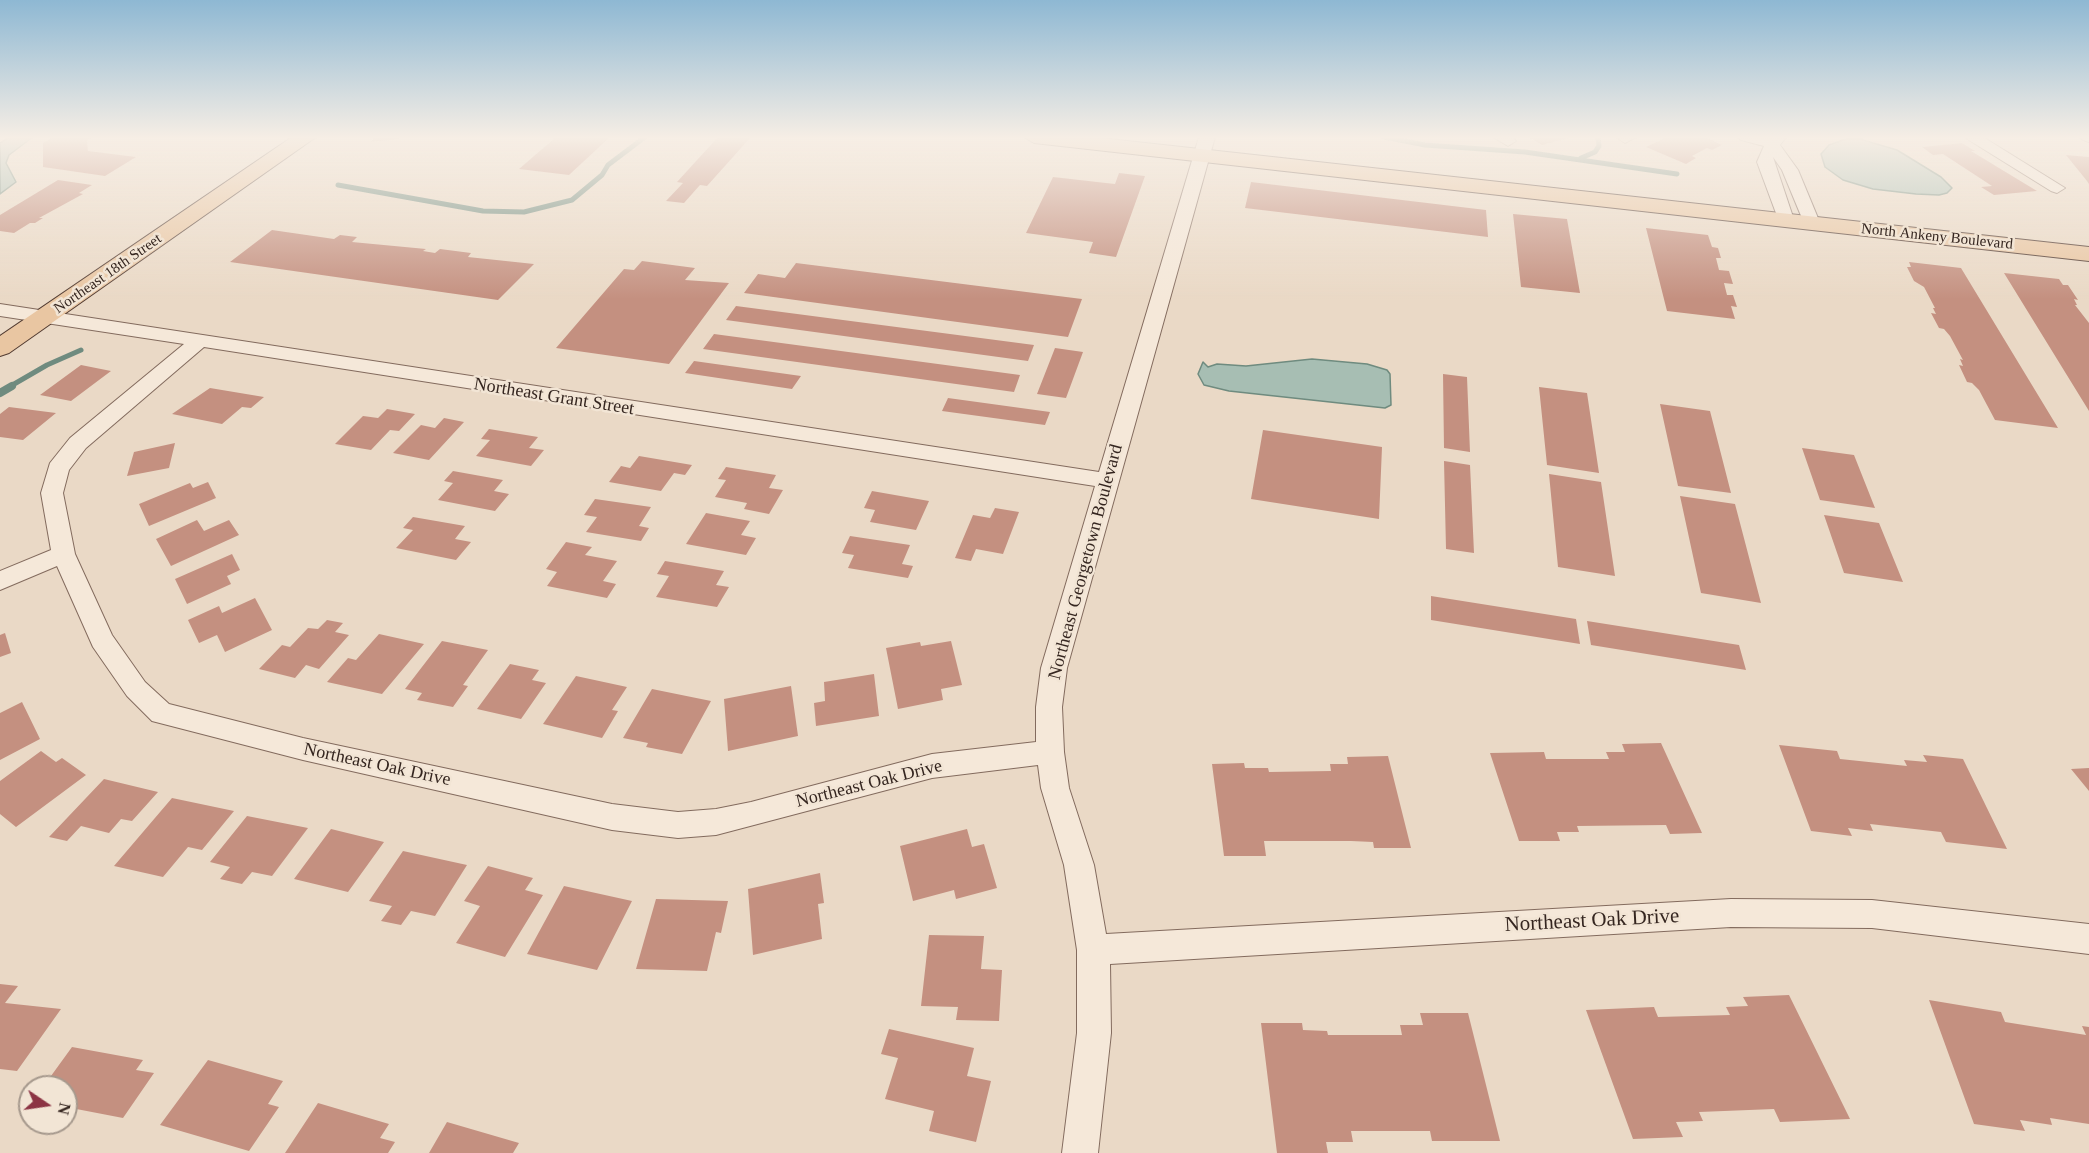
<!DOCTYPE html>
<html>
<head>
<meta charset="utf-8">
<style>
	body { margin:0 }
	#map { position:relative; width:2089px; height:1153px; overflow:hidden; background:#ead9c6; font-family:"Times New Roman",serif }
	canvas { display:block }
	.north { position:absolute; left:18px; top:1075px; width:60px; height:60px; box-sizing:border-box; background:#f2e5d5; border:2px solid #a6998d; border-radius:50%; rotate:103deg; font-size:16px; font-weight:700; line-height:24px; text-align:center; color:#352620 }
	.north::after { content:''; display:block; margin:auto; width:21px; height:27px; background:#8c3444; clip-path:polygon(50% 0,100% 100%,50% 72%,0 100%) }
</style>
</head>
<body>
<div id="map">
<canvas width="2089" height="1153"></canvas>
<div class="north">N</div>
</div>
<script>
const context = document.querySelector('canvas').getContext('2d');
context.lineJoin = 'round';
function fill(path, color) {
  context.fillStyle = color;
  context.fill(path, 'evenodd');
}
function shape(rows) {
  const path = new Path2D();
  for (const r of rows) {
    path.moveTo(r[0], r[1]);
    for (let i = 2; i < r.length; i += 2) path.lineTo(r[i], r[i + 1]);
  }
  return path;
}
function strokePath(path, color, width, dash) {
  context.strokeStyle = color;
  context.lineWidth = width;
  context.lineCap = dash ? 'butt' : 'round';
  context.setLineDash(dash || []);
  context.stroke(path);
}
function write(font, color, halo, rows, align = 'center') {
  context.font = font + ' "Times New Roman",serif';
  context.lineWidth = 5;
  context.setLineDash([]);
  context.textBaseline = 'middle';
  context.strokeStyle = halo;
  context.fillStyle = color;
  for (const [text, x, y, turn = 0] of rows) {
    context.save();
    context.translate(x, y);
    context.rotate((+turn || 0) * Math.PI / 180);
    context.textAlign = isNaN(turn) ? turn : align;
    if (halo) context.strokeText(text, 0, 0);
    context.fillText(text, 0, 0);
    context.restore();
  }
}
const water = shape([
	[10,137,33,137,9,155,6,163,16,182,0,194,0,143,10,137],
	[1846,139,1860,139,1897,150,1941,177,1952,188,1947,193,1939,195,1916,194,1873,189,1843,180,1825,167,1821,154,1829,145,1846,139],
	[1312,359,1367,364,1387,370,1390,374,1391,405,1385,408,1229,391,1204,385,1198,374,1203,362,1208,367,1217,364,1246,366,1312,359]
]);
fill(water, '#a7beb3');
strokePath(water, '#6f8b7f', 1.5);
strokePath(shape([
	[1384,137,1425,145,1525,152,1677,174],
	[1581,158,1595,152,1599,146,1598,137],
	[338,185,483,211,524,212,572,200,602,175,608,165,645,137],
	[9,387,47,365,81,350]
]), '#6f8b7f', 5);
strokePath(shape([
	[0,393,12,386]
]), '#6f8b7f', 8);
fill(shape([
	[54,137,92,137,87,140,88,151,136,157,105,176,43,167,43,143],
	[376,137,399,137,399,139,370,142],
	[556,137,610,137,569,175,519,169],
	[718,137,750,138,707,186,700,185,684,203,666,201,683,183,677,182],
	[1529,137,1568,137,1568,138,1542,145],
	[1667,137,1705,137,1722,145,1712,150,1707,148,1692,156,1696,158,1686,164,1646,147],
	[1962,143,1975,151,1971,151,2037,191,1994,195,1981,187,1992,186,1943,154,1933,155,1922,147],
	[2066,155,2089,157,2089,184,2087,181],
	[1119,173,1145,176,1116,257,1089,253,1093,242,1026,233,1053,177,1115,184],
	[58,180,92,185,79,193,83,194,39,218,43,218,35,223,30,223,14,233,0,231,0,215],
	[1251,182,1486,210,1488,237,1245,208],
	[1513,214,1567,219,1580,293,1521,287],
	[1646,228,1708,235,1712,247,1718,248,1721,258,1716,258,1719,270,1729,271,1733,284,1724,283,1727,295,1733,295,1737,307,1731,306,1735,319,1667,311],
	[272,230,334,239,340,235,357,237,352,242,426,249,423,251,435,253,440,249,471,253,468,257,534,264,498,300,230,262],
	[642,261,695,268,685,280,729,283,669,364,556,348,624,269,634,270],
	[1909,262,1961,268,2058,428,1995,420,1979,390,1972,383,1967,382,1959,365,1963,366,1960,359,1963,360,1950,336,1944,329,1939,328,1931,313,1936,314,1933,308,1935,308,1924,287,1914,281,1907,267,1911,267],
	[796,263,1082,299,1068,337,744,293,758,274,785,278],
	[2004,273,2059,279,2063,285,2068,285,2078,300,2074,299,2077,305,2075,305,2089,323,2089,411],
	[736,306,1034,345,1028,361,726,320],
	[714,334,1020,375,1014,392,703,349],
	[1055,348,1083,352,1066,398,1037,394],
	[694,361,801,376,792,389,685,373],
	[81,365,111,371,71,401,40,395],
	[1443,374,1467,377,1470,452,1444,448],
	[1539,387,1587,393,1599,473,1547,465],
	[210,388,264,397,251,408,242,407,222,424,172,414],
	[948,398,1050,412,1045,425,942,411],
	[1660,404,1710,411,1731,493,1678,486],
	[9,407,56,413,23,440,0,437,0,414],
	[387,409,415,414,399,431,390,430,371,450,335,444,363,416,378,418],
	[444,418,464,422,429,460,393,453,421,425,435,428],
	[489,429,538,437,529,448,544,450,531,466,476,456,490,440,481,439],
	[1263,430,1382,447,1379,519,1251,499],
	[175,443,169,468,127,476,134,452],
	[1802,448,1854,455,1875,508,1820,500],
	[639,456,692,465,685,475,674,473,661,491,609,482,621,466,630,468],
	[1444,461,1470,465,1474,553,1446,549],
	[726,467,776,475,769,488,783,490,769,514,744,509,747,503,715,497,726,480,718,479],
	[453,471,503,480,494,491,509,494,495,511,438,500,453,483,444,481],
	[1549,474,1601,482,1615,576,1558,567],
	[208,482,216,498,149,526,139,504,190,483,193,488],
	[872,491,929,501,916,530,870,522,875,510,864,508],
	[1680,496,1735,504,1761,603,1701,593],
	[595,499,651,507,639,526,649,528,641,541,586,532,597,517,584,515],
	[995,508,1019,512,1003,554,976,549,971,561,955,558,973,515,990,518],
	[706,513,750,521,741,535,756,538,746,555,686,544],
	[1824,515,1879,523,1903,582,1844,573],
	[413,517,465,526,455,539,471,542,456,560,396,548,413,530,403,528],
	[197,520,204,531,229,520,239,535,171,566,156,539],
	[850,536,910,545,902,564,913,566,908,578,848,568,854,555,842,553],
	[566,542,592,547,585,555,617,561,603,581,616,584,607,598,547,586,557,572,546,569],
	[232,554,240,570,227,576,231,584,187,604,175,579],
	[665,561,724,571,716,585,729,587,717,607,656,597,669,576,657,574],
	[1431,596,1576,619,1580,644,1431,620],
	[255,598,272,630,225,652,217,635,199,643,188,620,219,606,222,613],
	[327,620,343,623,335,632,349,635,319,669,306,665,295,678,259,669,282,645,290,647,308,628,318,629],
	[1587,621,1739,645,1746,670,1591,645],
	[5,633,11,653,0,657,0,635],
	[379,634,424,644,382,694,327,682,348,658,356,660],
	[442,641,488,650,463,685,468,686,453,707,417,700,422,693,405,689],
	[951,641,962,685,941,689,943,700,898,709,886,648,920,642,921,646],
	[510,664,539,670,532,680,546,683,521,719,477,709],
	[874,674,879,716,816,726,814,703,825,701,824,682],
	[576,676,627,687,612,710,618,711,602,738,543,724],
	[791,686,798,736,728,751,724,699],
	[652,689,711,701,682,754,646,747,648,743,623,738],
	[22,702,40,739,0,760,0,713],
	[1661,743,1702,833,1670,834,1666,825,1577,826,1579,832,1557,832,1560,841,1519,841,1490,753,1544,752,1546,759,1609,759,1606,752,1625,752,1622,744],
	[1779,745,1837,751,1840,759,1907,766,1904,760,1927,762,1923,755,1963,759,2007,849,1946,842,1941,832,1870,824,1873,831,1848,828,1852,836,1811,831],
	[41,751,56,762,62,758,86,775,16,827,0,814,0,781],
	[1388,756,1411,848,1374,848,1373,842,1351,841,1264,841,1266,856,1224,856,1212,764,1244,763,1245,768,1268,768,1269,772,1331,771,1330,764,1348,764,1347,757],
	[2089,768,2089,791,2071,769],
	[104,779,158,792,132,821,121,819,109,833,81,826,67,841,49,837],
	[172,798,234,811,202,850,188,847,163,877,114,866],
	[247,816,308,828,272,876,252,872,242,884,220,879,230,867,210,862],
	[331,829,384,842,348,892,294,879],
	[967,829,972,847,984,844,997,888,956,899,954,890,913,901,900,846],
	[403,851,467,865,435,916,411,911,401,925,381,921,392,906,369,901],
	[488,866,533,878,525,890,543,895,505,957,456,943,480,906,464,901],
	[820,873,824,903,818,904,822,939,753,955,748,889],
	[564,886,632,901,597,970,527,954],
	[656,899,728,901,721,933,716,932,707,971,636,969],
	[929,935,984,936,981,969,1002,970,999,1021,956,1020,958,1007,921,1006],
	[0,984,18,986,5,1003,61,1009,17,1071,0,1069],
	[1789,995,1850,1119,1780,1122,1774,1109,1699,1112,1703,1121,1676,1122,1683,1137,1633,1139,1586,1010,1654,1007,1658,1017,1730,1015,1726,1007,1748,1006,1743,997],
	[1929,1000,2001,1012,2005,1022,2086,1035,2082,1026,2089,1027,2089,1124,2050,1118,2052,1125,2020,1120,2025,1131,1974,1124],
	[1420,1013,1468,1013,1500,1141,1432,1141,1430,1131,1351,1131,1353,1142,1326,1142,1328,1153,1277,1153,1261,1023,1302,1023,1303,1030,1327,1031,1328,1035,1402,1035,1400,1025,1423,1025],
	[889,1029,974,1048,967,1076,991,1081,976,1142,929,1131,934,1111,885,1099,898,1058,881,1054],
	[72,1047,143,1060,136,1070,154,1073,123,1118,66,1107,66,1087,43,1087],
	[208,1060,283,1081,268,1104,279,1107,249,1151,160,1125],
	[318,1103,389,1124,380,1138,395,1142,388,1153,285,1153],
	[447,1122,519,1143,513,1153,429,1153]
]), '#c49080');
const minor = shape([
	[1199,137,1215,137,1067,668,1062,707,1064,752,1069,788,1094,865,1106,934,1731,899,1872,900,2089,924,2089,954,1872,928,1731,927,1110,964,1111,1033,1098,1153,1062,1153,1077,1033,1077,950,1064,865,1041,788,1038,765,932,778,716,835,678,838,612,830,303,760,152,721,127,696,93,647,57,566,0,590,0,571,51,550,41,493,50,463,70,438,184,344,0,316,0,304,1099,472,1199,137],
	[204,347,1095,486,1041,668,1036,707,1036,742,932,754,751,802,716,809,678,812,612,804,303,738,169,704,145,682,112,635,75,554,63,493,69,470,86,448,204,347],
	[1493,137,1512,137,1516,141,1508,146,1493,137],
	[1636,137,1625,143,1617,138,1618,137,1636,137],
	[1738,137,1786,137,1780,145,1798,170,1820,223,1818,227,1806,227,1804,223,1782,170,1773,157,1794,220,1792,224,1780,224,1757,162,1764,146,1741,140,1738,137],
	[1964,137,1983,137,2065,188,2057,193,2051,191,1964,137],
	[2080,137,2089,137,2089,142,2083,140,2080,137]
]);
const major = shape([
	[292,137,316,137,9,353,0,356,0,336,292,137],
	[1024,137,1091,137,2089,247,2089,261,1034,143,1024,137]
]);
strokePath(minor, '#836b5e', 2);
strokePath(major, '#523b31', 2);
fill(minor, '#f5e8d9');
fill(major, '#e9c6a2');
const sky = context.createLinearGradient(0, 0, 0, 299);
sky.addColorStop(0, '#8eb8d3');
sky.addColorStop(0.46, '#f6eee5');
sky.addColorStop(1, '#f6eee500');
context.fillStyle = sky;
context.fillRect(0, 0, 2089, 299);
write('15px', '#352620', '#f2e5d5', [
	["North Ankeny Boulevard",1937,237,6],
	["Northeast 18th Street",108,274,-35]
]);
write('18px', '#352620', '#f2e5d5', [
	["Northeast Grant Street",554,397,9],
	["Northeast Georgetown Boulevard",1086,562,-75],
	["Northeast Oak Drive",377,765,12],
	["Northeast Oak Drive",869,784,-14]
]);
write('21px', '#352620', '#f2e5d5', [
	["Northeast Oak Drive",1592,921,-3]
]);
</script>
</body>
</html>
